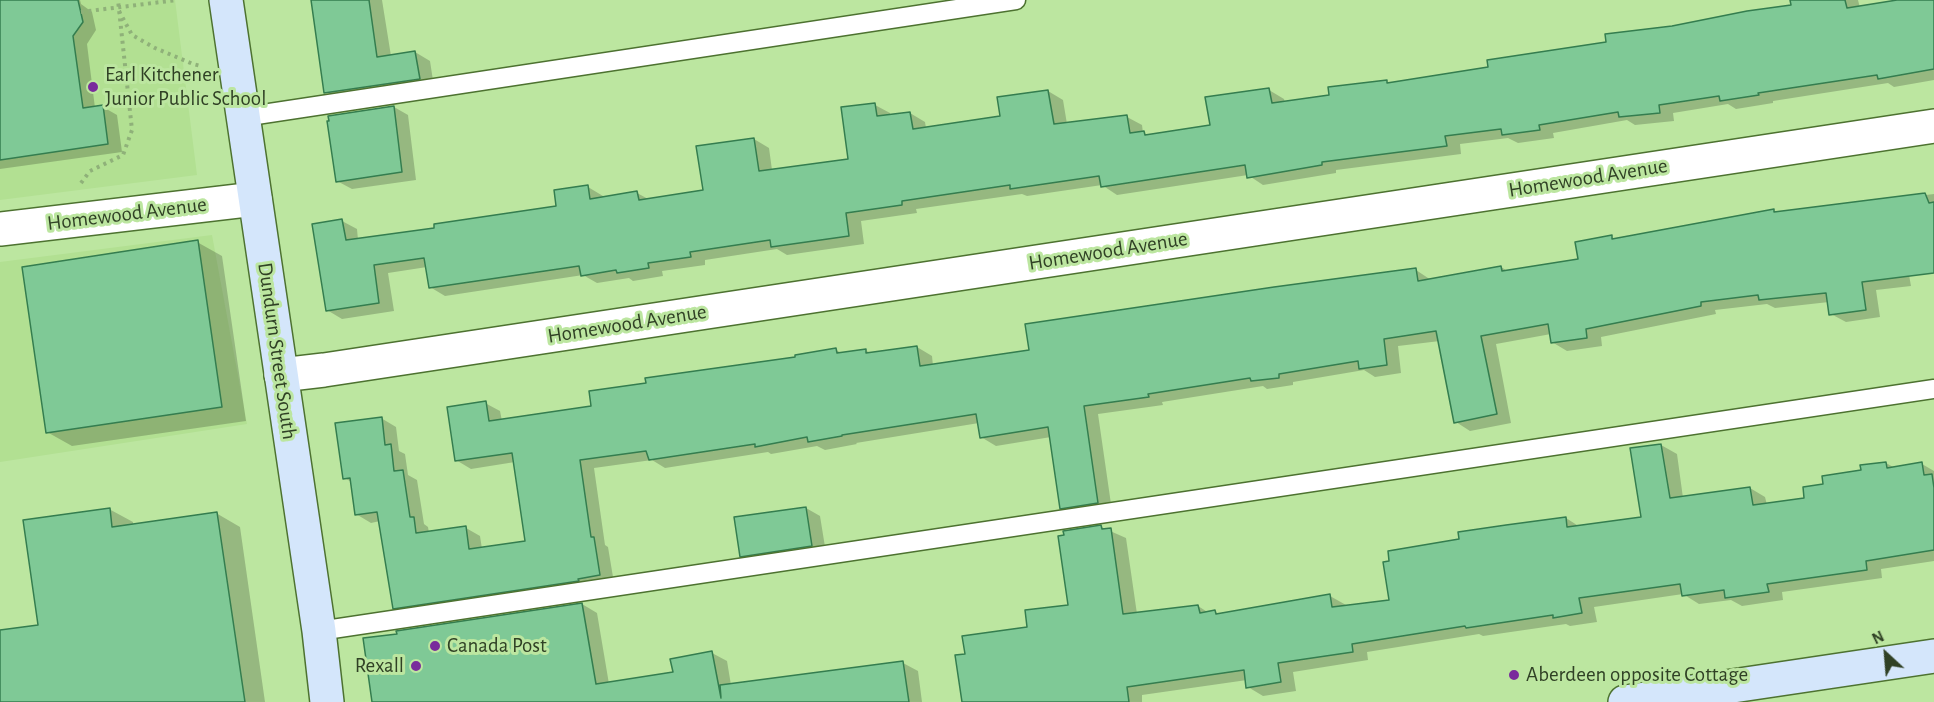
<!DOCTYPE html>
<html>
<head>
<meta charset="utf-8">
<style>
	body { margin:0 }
	#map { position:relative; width:1934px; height:702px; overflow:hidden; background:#bce6a0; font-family:"Alegreya Sans",sans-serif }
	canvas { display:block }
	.north { position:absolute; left:1856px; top:624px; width:60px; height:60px; -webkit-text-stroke:4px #bce6a0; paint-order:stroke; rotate:334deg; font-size:16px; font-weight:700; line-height:24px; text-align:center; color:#304125 }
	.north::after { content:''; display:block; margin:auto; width:21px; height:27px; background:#304125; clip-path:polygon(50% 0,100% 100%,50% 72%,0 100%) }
</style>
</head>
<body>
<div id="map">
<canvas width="1934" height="702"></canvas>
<div class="north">N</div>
</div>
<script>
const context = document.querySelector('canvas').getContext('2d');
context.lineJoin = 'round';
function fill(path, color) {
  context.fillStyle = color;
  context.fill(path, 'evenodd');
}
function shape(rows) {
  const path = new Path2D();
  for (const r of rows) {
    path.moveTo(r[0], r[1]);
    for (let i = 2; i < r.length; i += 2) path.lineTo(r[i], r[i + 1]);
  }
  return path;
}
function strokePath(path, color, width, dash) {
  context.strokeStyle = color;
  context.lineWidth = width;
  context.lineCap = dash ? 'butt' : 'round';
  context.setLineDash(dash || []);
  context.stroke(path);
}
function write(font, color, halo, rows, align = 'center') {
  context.font = font + ' "Alegreya Sans",sans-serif';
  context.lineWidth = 6;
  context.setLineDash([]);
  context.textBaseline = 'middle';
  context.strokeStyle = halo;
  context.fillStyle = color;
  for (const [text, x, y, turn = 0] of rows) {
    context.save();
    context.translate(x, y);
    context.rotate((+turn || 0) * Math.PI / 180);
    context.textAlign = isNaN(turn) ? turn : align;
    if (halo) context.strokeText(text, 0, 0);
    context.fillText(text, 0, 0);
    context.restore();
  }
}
fill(shape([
	[0,0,175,0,197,175,0,200],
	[212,235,247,424,0,462,0,262]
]), '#b2e092');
fill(shape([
	[0,0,80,0,81,4,92,12,96,30,87,44,95,108,103,107,117,115,122,152,0,169],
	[312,0,382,0,391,56,415,52,430,61,434,87,341,101,326,92],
	[1792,0,1858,0,1860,8,1906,0,1934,0,1934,80,1894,87,1888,83,1773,101,1773,103,1736,109,1728,104,1673,113,1674,121,1635,125,1627,120,1553,133,1554,138,1518,143,1508,138,1460,144,1461,154,1336,170,1336,173,1263,185,1248,175,1117,195,1102,185,1027,196,1022,194,916,209,917,213,861,221,864,244,787,255,777,249,705,260,705,265,662,271,663,276,633,281,629,278,597,283,583,275,445,296,430,287,427,267,388,273,394,311,342,319,327,310,342,221,357,229,358,240,436,229,558,207,588,187,603,196,603,198,637,193,650,200,705,192,754,139,769,148,772,170,850,160,875,105,890,113,890,116,910,113,925,122,926,128,1002,118,1048,91,1063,100,1067,124,1127,117,1142,125,1143,133,1149,136,1211,126,1269,90,1284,99,1285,103,1331,96,1387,82,1391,84,1490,69,1672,27,1793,6],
	[394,107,408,115,416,180,352,189,337,181],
	[1934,194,1934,272,1909,275,1911,286,1876,290,1880,317,1846,322,1831,314,1829,302,1775,308,1767,304,1715,310,1716,314,1601,337,1602,346,1567,351,1552,342,1551,334,1496,344,1511,423,1470,431,1456,422,1440,341,1398,346,1401,373,1375,377,1364,370,1293,382,1293,385,1267,389,1263,386,1162,402,1163,405,1098,414,1112,511,1076,516,1061,508,1051,437,996,446,981,437,979,423,856,443,857,444,825,450,817,446,771,454,768,452,665,468,652,460,594,468,605,545,608,547,614,583,409,616,394,608,380,521,371,523,356,514,352,482,344,478,381,418,396,427,399,451,405,454,408,475,417,480,424,524,428,527,429,533,466,528,480,536,482,549,526,543,515,462,471,469,456,460,485,403,500,411,502,421,593,407,836,350,843,354,865,350,872,354,917,347,932,356,933,366,1030,351,1416,270,1431,280,1501,267,1509,272,1580,260,1612,237,1616,240,1773,211,1779,213],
	[197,242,222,256,246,421,72,446,47,432],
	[1661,445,1677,454,1683,498,1750,488,1765,497,1767,505,1806,500,1824,485,1886,463,1895,468,1922,464,1934,471,1934,561,1881,569,1882,578,1782,592,1783,600,1742,606,1731,600,1699,604,1683,594,1594,607,1597,622,1570,626,1566,624,1483,636,1479,634,1367,652,1368,660,1293,672,1296,691,1263,696,1248,687,1247,680,1142,695,1142,702,963,702,966,655,1029,628,1070,606,1101,527,1126,538,1137,614,1198,606,1209,613,1215,612,1220,614,1330,596,1346,605,1346,607,1391,602,1461,540,1566,518,1580,527,1643,518],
	[806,508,820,516,826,553,755,564,741,556],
	[109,509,133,522,133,525,216,513,240,527,265,702,0,702,0,632,39,626],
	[582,604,597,613,609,684,674,674,712,653,727,661,731,685,903,663,918,671,922,702,373,702]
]), '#0003');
const building = shape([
	[0,0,78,0,83,22,73,36,83,108,103,105,108,144,0,160,0,0],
	[311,0,369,0,377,57,415,51,420,79,324,93,311,0],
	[1790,0,1845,0,1847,8,1897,0,1934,0,1934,69,1878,79,1877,75,1758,93,1759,95,1720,101,1719,96,1659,105,1660,113,1619,117,1618,112,1539,125,1540,130,1502,135,1501,129,1445,136,1447,146,1322,162,1322,165,1247,178,1245,165,1101,187,1099,176,1010,189,1010,185,902,201,902,205,846,213,849,236,771,247,770,240,690,252,691,257,648,263,649,268,617,273,616,270,581,276,579,266,429,288,424,258,374,265,379,303,326,311,312,224,342,219,346,240,434,228,434,224,556,206,554,190,588,185,590,199,637,191,639,200,703,190,696,146,754,138,759,171,848,159,841,107,875,103,877,116,910,112,913,129,1000,116,997,97,1048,90,1054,124,1127,115,1130,133,1144,131,1145,135,1210,125,1205,97,1269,88,1272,103,1329,95,1328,87,1387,80,1387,83,1488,67,1487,60,1606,42,1605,34,1672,26,1747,11,1791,5,1790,0],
	[394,106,402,172,336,182,327,121,329,121,328,116,394,106],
	[1925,193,1929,203,1934,202,1934,273,1862,282,1866,310,1829,315,1826,293,1759,300,1758,295,1701,302,1701,306,1586,329,1587,338,1551,343,1548,324,1481,336,1497,414,1454,423,1436,331,1384,339,1387,365,1359,369,1358,361,1279,374,1279,378,1251,381,1250,378,1148,394,1149,397,1084,406,1098,503,1060,509,1048,427,980,438,976,414,842,435,842,436,808,442,807,437,755,447,755,444,649,460,646,451,580,460,591,537,594,537,600,575,578,579,579,581,393,609,377,512,355,515,350,478,343,479,335,423,382,417,385,445,391,444,394,471,403,470,410,517,414,517,416,533,466,526,469,549,525,541,512,453,455,461,447,407,486,401,489,421,591,406,589,391,646,383,645,378,795,357,795,355,836,348,837,353,866,349,866,353,917,346,920,366,1029,350,1025,324,1274,287,1416,268,1418,281,1501,266,1502,271,1578,259,1575,242,1612,235,1612,239,1774,209,1774,212,1925,193],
	[198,240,222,407,46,433,22,267,198,240],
	[1661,444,1670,498,1750,487,1753,505,1804,498,1803,487,1823,484,1822,476,1861,470,1860,465,1886,462,1887,468,1922,462,1924,475,1932,474,1934,488,1934,550,1866,561,1867,570,1767,584,1769,592,1725,598,1724,590,1682,596,1680,584,1579,598,1582,613,1553,618,1553,615,1466,628,1465,626,1352,644,1353,652,1278,663,1281,682,1246,688,1244,670,1127,687,1129,702,962,702,955,655,965,654,962,636,1027,627,1025,610,1068,605,1058,536,1064,535,1063,531,1101,525,1102,529,1111,528,1123,614,1198,605,1200,613,1215,610,1216,614,1330,594,1332,607,1389,600,1383,562,1389,561,1388,551,1459,539,1458,532,1506,525,1566,517,1567,527,1641,517,1630,448,1661,444],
	[806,507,812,546,740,557,734,517,806,507],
	[110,508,112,527,217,512,245,702,0,702,0,630,38,625,23,520,110,508],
	[582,603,596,684,673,672,670,659,712,651,721,698,720,685,903,661,909,702,372,702,363,638,397,634,396,631,582,603]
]);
fill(building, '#7fc996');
strokePath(building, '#347d4f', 1.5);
const lane = shape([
	[243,117,1016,0],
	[319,631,1934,389]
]);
const street = shape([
	[0,229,255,199],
	[281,375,324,370,1934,126]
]);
const secondary = shape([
	[226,0,319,631,327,702],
	[1625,702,1934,656]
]);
strokePath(lane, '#4d7230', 21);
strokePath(street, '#4d7230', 36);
strokePath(secondary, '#4d7230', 36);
strokePath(shape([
	[119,11,132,35,155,48,193,64,201,66],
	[81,12,177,0],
	[81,183,90,171,123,155,132,130,118,0]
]), '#8fb179', 4, [3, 4.5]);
strokePath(lane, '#fff', 18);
strokePath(street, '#fff', 33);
strokePath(secondary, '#d4e6fb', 33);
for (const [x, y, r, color] of [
	[93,87,6,"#792b9c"],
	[435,646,6,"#792b9c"],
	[416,666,6,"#792b9c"],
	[1514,675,6,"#792b9c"]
]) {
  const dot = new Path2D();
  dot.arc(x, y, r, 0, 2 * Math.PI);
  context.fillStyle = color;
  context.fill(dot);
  strokePath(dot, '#bce6a0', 2);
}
write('21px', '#304125', '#bce6a0', [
	["Earl Kitchener",105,75],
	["Junior Public School",105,99],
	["Canada Post",447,646],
	["Rexall",404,666,"right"],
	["Aberdeen opposite Cottage",1526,675]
], 'left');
write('21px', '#304125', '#bce6a0', [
	["Homewood Avenue",1588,178,-9],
	["Homewood Avenue",127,214,-7],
	["Homewood Avenue",1108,251,-9],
	["Homewood Avenue",627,324,-9],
	["Dundurn Street South",277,351,82]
]);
</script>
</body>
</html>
